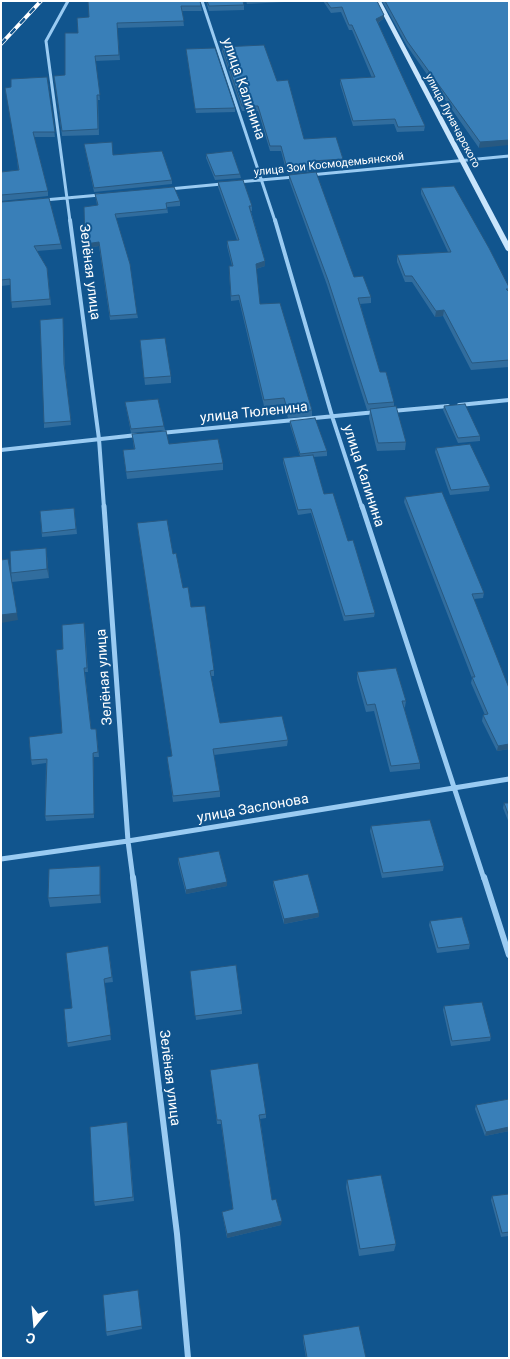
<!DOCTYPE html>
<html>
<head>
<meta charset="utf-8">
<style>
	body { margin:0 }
	#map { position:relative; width:510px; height:1359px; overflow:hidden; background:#11558e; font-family:Roboto,sans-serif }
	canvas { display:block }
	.frame { position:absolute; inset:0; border:2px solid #fff; pointer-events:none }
	.north { position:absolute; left:10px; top:1299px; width:50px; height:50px; -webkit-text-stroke:4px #11558e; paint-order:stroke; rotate:197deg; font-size:14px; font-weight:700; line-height:20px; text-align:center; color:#fff }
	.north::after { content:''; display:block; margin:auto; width:18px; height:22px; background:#fff; clip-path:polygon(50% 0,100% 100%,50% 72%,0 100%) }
</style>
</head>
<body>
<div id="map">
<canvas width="510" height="1359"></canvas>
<div class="frame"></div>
<div class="north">С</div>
</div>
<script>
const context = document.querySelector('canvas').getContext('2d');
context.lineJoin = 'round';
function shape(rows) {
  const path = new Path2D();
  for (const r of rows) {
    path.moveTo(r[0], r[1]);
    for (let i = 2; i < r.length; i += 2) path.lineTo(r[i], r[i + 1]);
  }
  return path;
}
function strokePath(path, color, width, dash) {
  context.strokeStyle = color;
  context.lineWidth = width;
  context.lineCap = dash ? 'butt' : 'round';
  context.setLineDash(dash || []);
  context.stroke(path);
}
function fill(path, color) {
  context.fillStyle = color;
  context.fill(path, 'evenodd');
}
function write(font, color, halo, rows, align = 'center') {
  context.font = font + ' Roboto,sans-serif';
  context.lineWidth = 4;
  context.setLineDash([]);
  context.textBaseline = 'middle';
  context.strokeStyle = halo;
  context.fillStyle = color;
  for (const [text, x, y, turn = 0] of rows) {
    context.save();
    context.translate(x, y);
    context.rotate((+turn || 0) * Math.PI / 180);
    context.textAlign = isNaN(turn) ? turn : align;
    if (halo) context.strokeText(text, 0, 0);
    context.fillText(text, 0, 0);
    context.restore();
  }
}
strokePath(shape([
	[68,1,46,41,70,221],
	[202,1,275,221],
	[310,175,509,156],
	[238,182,294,177],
	[169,189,222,184],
	[44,200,100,195]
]), '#9acbf2', 3);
strokePath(shape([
	[70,220,99,439,104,508],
	[275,220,332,416,362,508],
	[459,405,509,400],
	[392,411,448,406],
	[161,433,376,412],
	[1,450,137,435]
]), '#9acbf2', 4);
strokePath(shape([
	[104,506,128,841,133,879],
	[362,506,484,879],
	[1,859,128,841,509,779]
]), '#9acbf2', 5);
strokePath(shape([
	[133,877,177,1234,188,1358],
	[484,877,509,955]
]), '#9acbf2', 6);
fill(shape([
	[376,1,381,1,509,243,509,252,506,250,376,1]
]), '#c9e5fc');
const rail = shape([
	[1,44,41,1]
]);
strokePath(rail, '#fff', 4);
strokePath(rail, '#11558e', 2.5, [7]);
fill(shape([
	[88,1,201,6,202,11,182,11,184,26,117,28,120,60,95,61,100,100,98,100,99,135,62,136,54,76,65,75,78,33,89,17],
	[206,1,243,1,244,5,244,10,209,11],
	[246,1,303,1,247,4],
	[323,1,377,1,384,15,383,19,378,23,425,126,424,131,397,132,394,124,353,126,340,84,340,79,372,78,352,30,349,30,341,12,331,13],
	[382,1,509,1,479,148,407,46],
	[222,47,277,81,304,139,343,159,343,164,314,166,314,171,287,174,281,151,270,151,258,111,242,111,222,52],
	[186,49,235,108,235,112,196,113],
	[47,77,55,137,34,137,48,191,48,196,1,201,1,172,18,170,11,87],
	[84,144,172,180,172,184,94,192],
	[206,154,240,174,241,178,215,180,206,158],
	[289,175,354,277,371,297,371,303,360,304,380,372,394,402,394,407,406,442,405,450,377,451,369,418,370,410,367,410,327,285,289,180],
	[218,182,252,206,252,211,251,211,265,261,265,266,256,269,260,304,312,410,312,416,288,418,284,404,264,406,239,300,231,301,229,271,232,266,227,246,227,241,237,240,218,187],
	[421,188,509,287,509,367,471,370,443,316,435,317,412,282,405,282,397,262,397,255,448,252,421,194],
	[95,194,180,201,180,206,167,207,168,213,116,218,138,318,110,320,99,246,86,248,97,205],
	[1,202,61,244,62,249,37,251,47,268,51,305,12,308,10,285,1,286],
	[63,323,65,368,71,425,44,428,44,423],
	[140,340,171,376,171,383,145,385],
	[125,402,164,426,165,430,131,433],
	[444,406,480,436,480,441,458,443,443,410],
	[290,421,327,451,327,456,313,457,324,494,348,541,375,613,374,617,344,621,311,513,298,515,283,463,283,458,300,456,290,425],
	[132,434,169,444,223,463,223,470,127,479,123,450,134,449],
	[436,448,490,486,489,491,450,495,435,452],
	[405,497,484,593,483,598,474,599,509,749,497,751,482,721,483,715,485,715,471,683,472,678,404,502],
	[74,508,77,534,42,537,40,511],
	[137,523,173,554,183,588,214,670,214,676,211,676,220,723,288,740,287,746,214,755,220,791,220,797,173,802,168,763,172,756],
	[47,556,49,578,12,582,11,573],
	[85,628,88,672,85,672,91,729,96,729,99,757,94,757,94,818,46,821,45,816,46,763,32,765,31,760,62,733,63,649],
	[357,672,406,701,405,707,404,708,420,763,420,769,390,772,374,711,366,712,357,679],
	[504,803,509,803,509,823,503,808],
	[371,826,444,866,443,871,382,878,370,831],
	[178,858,227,886,186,894,178,863],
	[100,866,101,875,101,903,50,907,48,898],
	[273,881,319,913,319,917,284,924,273,885],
	[430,921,470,944,469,949,437,953,429,925],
	[108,946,113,982,104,983,111,1040,68,1047,67,1043,72,1008],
	[190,971,242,1010,242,1014,196,1020],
	[444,1006,491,1037,490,1041,451,1046,443,1010],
	[211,1074,266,1114,266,1118,260,1119,272,1200,281,1225,227,1238,222,1212,233,1209,221,1124,217,1124],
	[509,1099,509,1131,485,1136,475,1109,476,1105],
	[127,1122,134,1201,95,1206,94,1202],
	[347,1180,396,1244,394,1251,359,1256,346,1187],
	[509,1194,509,1236,501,1237,491,1200,492,1196],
	[138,1290,142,1329,107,1336,106,1332],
	[303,1335,366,1358,306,1358,303,1341]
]), '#316d9e');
fill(shape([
	[384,15,383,19,376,24,376,19],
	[509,140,509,145,479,148,480,142],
	[99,242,99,246,86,248,85,244],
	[265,261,265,266,256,269,256,264],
	[444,310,443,316,435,317,436,311],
	[46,548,47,556,49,578,47,569],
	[8,559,18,620,1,623,1,615],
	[509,744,509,749,497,751,498,746],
	[93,753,94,757,94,818,94,814],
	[100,866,101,875,101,903,100,895],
	[227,882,227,886,186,894,186,890],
	[319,913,319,917,284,924,284,919],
	[509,1127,509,1131,485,1136,486,1132],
	[282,1221,281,1225,227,1238,227,1234]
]), '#285981');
const building = shape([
	[88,1,200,1,201,6,181,6,184,21,117,23,119,55,95,56,100,95,97,95,98,129,62,131,54,76,65,75,65,33,78,33,77,18,89,17,88,1],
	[207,1,243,1,244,5,209,6,207,1],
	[326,1,377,1,384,15,376,19,425,126,398,127,395,119,353,121,340,79,375,77,352,25,349,25,342,7,331,8,326,1],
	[385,1,509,1,509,140,480,142,407,41,385,1],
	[264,45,277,81,288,80,304,139,336,137,343,159,312,161,314,166,287,168,281,146,270,146,258,106,242,106,222,47,264,45],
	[215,48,235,108,195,109,186,49,215,48],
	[47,77,55,132,33,132,48,191,1,195,1,172,19,170,5,88,11,87,11,79,47,77],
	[112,142,113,155,162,151,172,180,94,188,84,144,112,142],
	[232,151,240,174,215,176,206,154,232,151],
	[316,172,354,277,363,276,371,297,358,298,380,372,386,372,394,402,368,404,328,280,289,175,316,172],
	[243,180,252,206,249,206,265,261,256,264,260,304,280,303,312,410,288,412,284,398,264,400,239,295,231,296,229,266,233,266,227,241,239,240,218,182,243,180],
	[454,186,489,248,509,287,509,289,506,289,509,292,509,360,472,363,444,310,436,311,412,276,405,276,397,255,451,252,421,188,454,186],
	[174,187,180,201,166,203,167,209,115,214,130,264,137,314,110,316,99,242,85,244,84,207,98,205,95,194,174,187],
	[49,198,61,244,34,246,47,268,50,299,11,302,10,279,1,280,1,202,49,198],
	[63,318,64,364,71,421,44,423,40,320,63,318],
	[165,338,171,376,144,378,140,340,165,338],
	[158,399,164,426,131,429,125,402,158,399],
	[465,404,480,436,458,438,444,406,465,404],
	[396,406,406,442,378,443,370,409,396,406],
	[315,418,327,451,300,454,290,421,315,418],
	[166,431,169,444,218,439,223,463,126,472,123,450,135,449,132,434,166,431],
	[470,444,490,486,451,490,436,448,470,444],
	[313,455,324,494,333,493,348,541,353,540,375,613,345,616,311,509,298,510,283,458,313,455],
	[442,492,484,593,472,594,509,688,509,744,498,746,483,715,488,714,472,677,475,677,405,497,442,492],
	[74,508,76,529,42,533,40,511,74,508],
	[167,520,173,554,176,553,183,588,188,587,191,607,205,606,214,670,210,671,220,723,282,716,288,740,213,749,220,791,173,796,167,757,172,756,137,523,167,520],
	[46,548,47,569,11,573,10,551,46,548],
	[8,559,17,613,1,615,1,560,8,559],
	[84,623,87,668,84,668,91,729,96,729,98,752,93,753,94,814,45,816,47,759,31,760,29,737,62,733,56,650,63,649,62,625,84,623],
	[396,668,406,701,402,701,420,763,391,766,375,704,367,705,357,672,396,668],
	[504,803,509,803,509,816,504,803],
	[430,820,444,866,383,873,371,826,430,820],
	[219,851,227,882,186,890,178,858,219,851],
	[100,866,100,895,48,898,49,869,100,866],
	[308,874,319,913,284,919,273,881,308,874],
	[462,917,470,944,438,948,430,921,462,917],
	[108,946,112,977,104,979,111,1035,67,1043,64,1009,72,1008,66,953,108,946],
	[236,965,242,1010,195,1016,190,971,236,965],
	[482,1002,491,1037,452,1041,444,1006,482,1002],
	[258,1063,266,1114,259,1115,272,1200,276,1199,282,1221,227,1234,222,1212,233,1209,221,1120,217,1120,210,1070,258,1063],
	[509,1099,509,1127,486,1132,476,1105,509,1099],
	[127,1122,133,1197,94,1202,90,1127,127,1122],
	[381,1175,396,1244,360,1249,347,1180,381,1175],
	[509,1194,509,1232,502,1233,492,1196,509,1194],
	[138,1290,142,1326,106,1332,103,1295,138,1290],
	[359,1326,366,1358,307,1358,303,1335,359,1326]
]);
fill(building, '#397fb8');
strokePath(building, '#285981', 1);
write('11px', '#fff', '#11558e', [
	["улица Луначарского",452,121,62],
	["улица Зои Космодемьянской",329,165,-6]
]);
write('14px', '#fff', '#11558e', [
	["улица Калинина",243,89,71],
	["Зелёная улица",89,272,83],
	["улица Тюленина",254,413,-6],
	["улица Калинина",363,476,72],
	["Зелёная улица",105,677,-94],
	["улица Заслонова",253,809,-10],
	["Зелёная улица",169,1078,83]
]);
</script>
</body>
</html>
